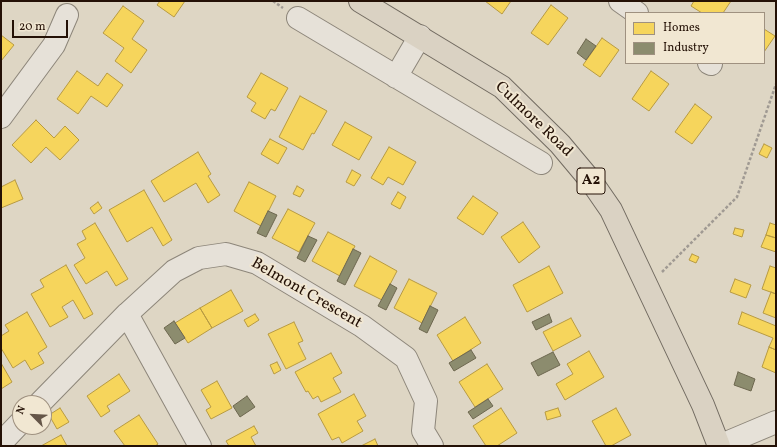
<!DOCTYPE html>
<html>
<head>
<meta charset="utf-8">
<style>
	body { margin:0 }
	#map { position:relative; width:777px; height:447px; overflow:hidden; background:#ded6c4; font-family:Vollkorn,serif }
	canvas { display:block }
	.frame { position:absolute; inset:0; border:2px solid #241106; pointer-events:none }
	.legend { position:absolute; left:625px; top:12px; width:140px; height:52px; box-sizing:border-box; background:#f1e7d2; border:1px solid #9f9180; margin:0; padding:5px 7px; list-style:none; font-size:12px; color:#241106 }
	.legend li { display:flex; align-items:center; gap:8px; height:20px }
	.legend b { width:20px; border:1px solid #9f9180 }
	.north { position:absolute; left:12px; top:395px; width:40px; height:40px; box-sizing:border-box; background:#f1e7d2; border:1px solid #9f9180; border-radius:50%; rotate:294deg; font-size:11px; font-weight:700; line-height:16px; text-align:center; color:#241106 }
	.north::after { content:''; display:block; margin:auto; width:14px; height:18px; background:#655648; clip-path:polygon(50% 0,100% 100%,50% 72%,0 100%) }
	.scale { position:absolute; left:12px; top:20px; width:56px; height:18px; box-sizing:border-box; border:2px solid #241106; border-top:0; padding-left:5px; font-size:12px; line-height:14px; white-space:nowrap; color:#241106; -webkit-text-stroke:3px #f1e7d2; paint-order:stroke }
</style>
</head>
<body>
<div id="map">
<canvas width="777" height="447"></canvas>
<div class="frame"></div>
<ul class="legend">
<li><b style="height:11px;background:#f6d55c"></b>Homes</li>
<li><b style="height:11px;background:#8c8c6e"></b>Industry</li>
</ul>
<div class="north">N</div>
<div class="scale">20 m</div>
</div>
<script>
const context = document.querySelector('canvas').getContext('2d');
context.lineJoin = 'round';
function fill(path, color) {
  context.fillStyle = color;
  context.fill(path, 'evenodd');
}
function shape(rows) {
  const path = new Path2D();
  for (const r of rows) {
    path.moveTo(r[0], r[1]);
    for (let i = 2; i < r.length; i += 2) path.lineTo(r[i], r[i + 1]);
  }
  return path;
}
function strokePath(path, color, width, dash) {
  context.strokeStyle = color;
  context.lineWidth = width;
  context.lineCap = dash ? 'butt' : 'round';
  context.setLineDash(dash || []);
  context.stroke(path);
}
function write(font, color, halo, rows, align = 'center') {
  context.font = font + ' Vollkorn,serif';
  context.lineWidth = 4;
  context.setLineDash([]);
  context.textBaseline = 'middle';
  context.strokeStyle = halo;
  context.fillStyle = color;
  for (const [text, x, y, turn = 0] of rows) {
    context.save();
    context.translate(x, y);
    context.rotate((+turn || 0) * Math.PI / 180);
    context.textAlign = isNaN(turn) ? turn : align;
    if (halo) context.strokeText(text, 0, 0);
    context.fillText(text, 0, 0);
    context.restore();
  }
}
const homes = shape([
	[160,1,185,1,174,17,157,5,160,1],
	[485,1,511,1,502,14,485,1],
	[694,1,731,1,723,13,702,13,691,6,694,1],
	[551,5,568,18,548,45,531,33,551,5],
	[123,6,144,21,132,39,147,50,131,73,115,61,124,48,103,33,123,6],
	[764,29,775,36,764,52,764,29],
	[1,35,14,45,1,61,1,35],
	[602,38,619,50,600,77,583,65,602,38],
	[77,71,98,86,107,73,123,85,107,107,91,96,78,114,57,99,77,71],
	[651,71,669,84,649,111,632,99,651,71],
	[261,73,288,88,275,111,271,109,265,119,251,111,256,103,247,97,261,73],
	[300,96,327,111,314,134,312,133,303,150,279,137,300,96],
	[695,104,712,117,692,144,675,132,695,104],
	[36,120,54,138,65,126,79,140,60,160,46,147,31,163,12,145,36,120],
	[345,122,372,137,359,160,332,145,345,122],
	[270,139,287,148,278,164,261,154,270,139],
	[764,144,772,148,767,158,759,154,764,144],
	[389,147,416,162,403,185,388,177,383,185,371,178,389,147],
	[198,152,211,174,208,176,220,195,208,203,196,183,164,202,151,181,198,152],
	[352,170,361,175,354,186,346,182,352,170],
	[15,180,23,199,1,208,1,187,15,180],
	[249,182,276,196,261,226,234,211,249,182],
	[297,186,304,190,300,197,293,194,297,186],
	[144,190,172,240,163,246,152,227,127,242,109,210,144,190],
	[398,192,406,197,400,209,391,204,398,192],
	[473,196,498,213,483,235,457,218,473,196],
	[98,202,102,208,94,214,90,208,98,202],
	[288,209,315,223,299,252,272,238,288,209],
	[523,222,540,247,519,263,501,237,523,222],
	[95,223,128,279,116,286,107,271,86,284,74,265,85,258,77,244,86,239,82,231,95,223],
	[770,223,776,225,776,238,766,235,770,223],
	[735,228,744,230,742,237,733,234,735,228],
	[328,232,355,246,340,276,312,261,328,232],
	[766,235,776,238,776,252,761,247,766,235],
	[692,254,699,257,696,263,689,260,692,254],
	[370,256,397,271,382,300,354,286,370,256],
	[66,265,93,314,84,319,73,300,62,307,68,317,50,327,31,294,44,287,40,280,66,265],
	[549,266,563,293,527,312,513,285,549,266],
	[770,266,776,268,776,294,762,289,770,266],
	[409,279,437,293,422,323,394,308,409,279],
	[735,279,751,285,746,298,730,292,735,279],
	[231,290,243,311,212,328,200,308,231,290],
	[771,292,776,294,776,318,763,313,771,292],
	[200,308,212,328,188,343,175,323,200,308],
	[27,312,47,347,38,353,44,363,31,370,25,360,13,368,1,348,1,336,9,331,5,325,27,312],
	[742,312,776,326,776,350,769,347,773,338,738,324,742,312],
	[255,314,259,320,248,327,244,320,255,314],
	[465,317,481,343,453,361,437,335,465,317],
	[571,318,581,336,553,351,543,332,571,318],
	[294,322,303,341,298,343,306,359,286,369,268,334,294,322],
	[769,347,776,350,776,373,762,367,769,347],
	[589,351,604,377,565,400,556,384,573,374,567,364,589,351],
	[331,353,342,373,333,378,341,392,321,402,318,396,313,399,308,391,306,392,295,372,331,353],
	[277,362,281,370,274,374,270,365,277,362],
	[1,363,12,382,1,389,1,363],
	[487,364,503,389,475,407,459,382,487,364],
	[119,374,130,391,107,406,110,411,101,417,87,396,119,374],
	[217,381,232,408,211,419,206,410,211,407,201,390,217,381],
	[354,394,366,416,357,421,363,431,342,443,339,437,332,440,318,414,354,394],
	[60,408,69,422,57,429,49,415,60,408],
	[501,408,517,433,497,446,486,446,473,426,501,408],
	[558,408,561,416,547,420,545,412,558,408],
	[616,408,631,435,611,446,606,446,592,421,616,408],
	[139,415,158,444,155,446,125,446,114,431,139,415],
	[254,426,258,433,251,437,256,446,229,446,226,441,254,426],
	[61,435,67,446,41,446,61,435],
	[375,439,378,446,361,446,375,439]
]);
fill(homes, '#f6d55c');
strokePath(homes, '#b79a42', 1);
const industry = shape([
	[586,39,596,46,586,60,577,53,586,39],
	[268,211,277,215,266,237,257,233,268,211],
	[308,236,317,240,305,262,297,258,308,236],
	[353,249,361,253,345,285,337,281,353,249],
	[390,284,397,288,386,310,378,306,390,284],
	[430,306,438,310,427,333,419,329,430,306],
	[549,314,552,322,536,330,532,322,549,314],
	[174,321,185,338,175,344,164,328,174,321],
	[471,350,476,358,454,371,449,363,471,350],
	[553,352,560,365,538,376,531,363,553,352],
	[738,372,755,379,751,391,734,385,738,372],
	[247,396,255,407,240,417,233,406,247,396],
	[488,399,493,406,473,419,468,412,488,399]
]);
fill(industry, '#8c8c6e');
strokePath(industry, '#6d674f', 1);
const street = shape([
	[620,1,637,13],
	[298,18,541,163],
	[709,63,711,64],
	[396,77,420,36],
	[1,117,54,45,67,15],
	[127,314,200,446],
	[40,403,127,314,174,271,199,258,226,254,257,263,362,326,406,358,426,401,423,431,432,446],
	[1,443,20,423],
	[719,446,776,422]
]);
const highway = shape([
	[360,1,502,87,560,144,591,181,611,210,703,405,719,446]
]);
strokePath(street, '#8d867a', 24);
strokePath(highway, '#726b61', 24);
strokePath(shape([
	[273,1,283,8],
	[662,272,737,197,776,84]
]), '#a09a93', 2.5, [3, 2]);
strokePath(street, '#e6e1d8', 22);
strokePath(highway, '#dad2c3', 22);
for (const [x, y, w] of [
	[591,181,28]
]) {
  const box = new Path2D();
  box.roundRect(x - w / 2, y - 13, w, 26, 3);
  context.fillStyle = '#f1e7d2';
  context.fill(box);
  strokePath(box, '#241106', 1);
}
write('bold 15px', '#241106', null, [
	["A2",591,181]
]);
write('16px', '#241106', '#f1e7d2', [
	["Culmore Road",533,120,44],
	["Belmont Crescent",306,294,30]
]);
</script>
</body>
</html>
